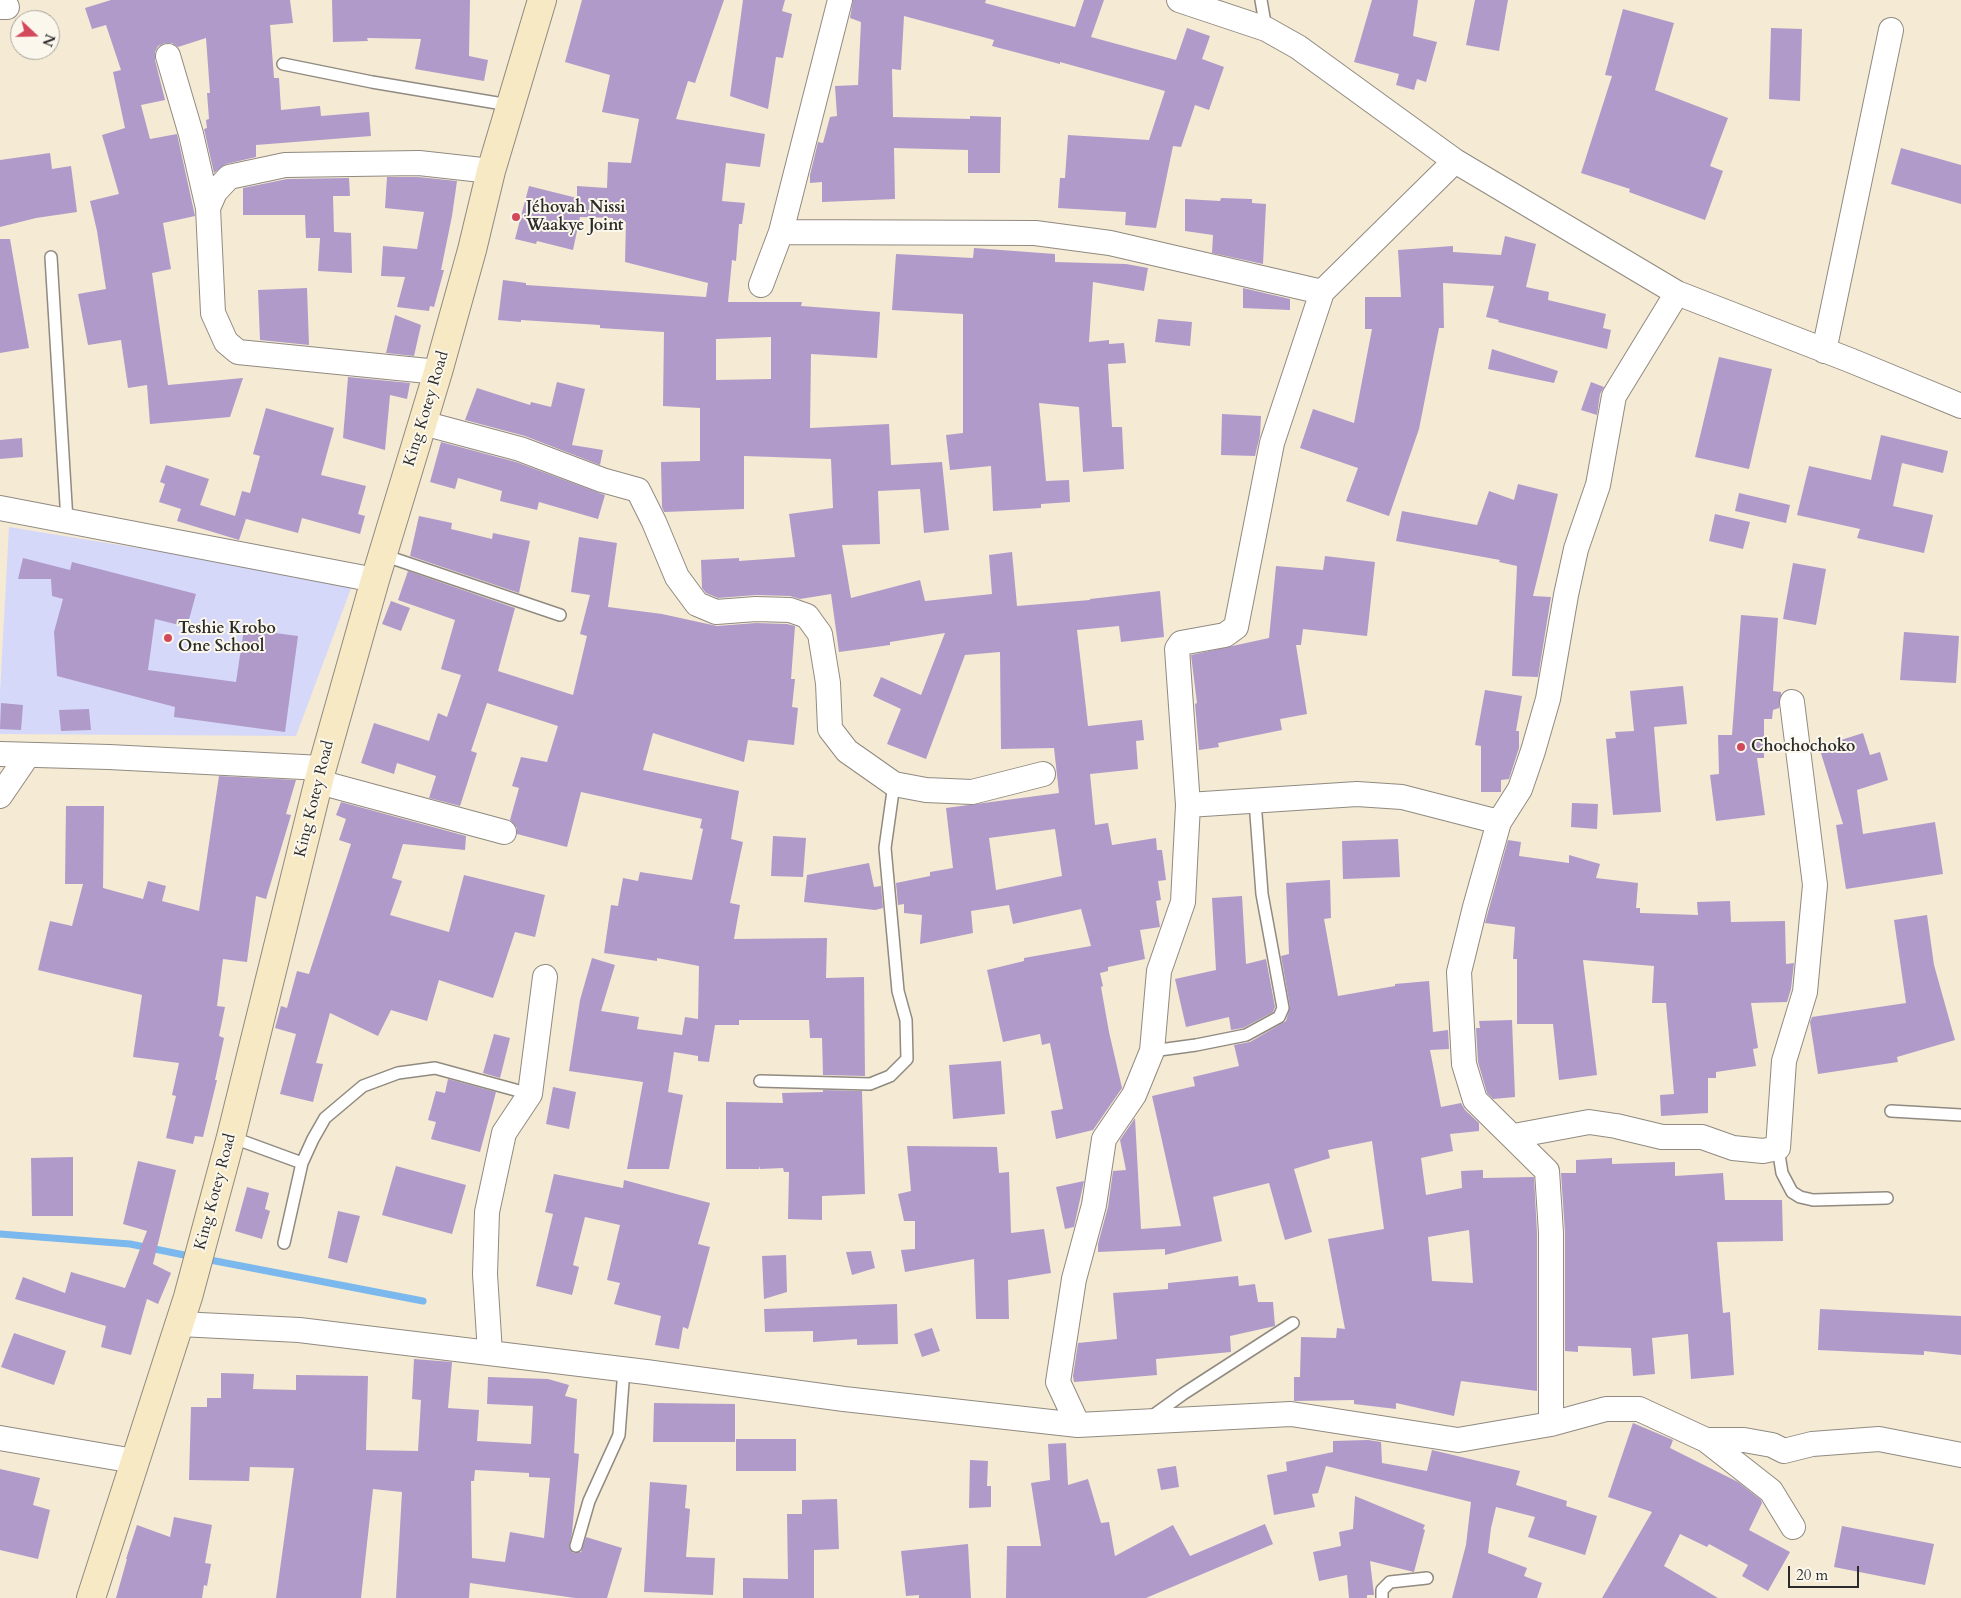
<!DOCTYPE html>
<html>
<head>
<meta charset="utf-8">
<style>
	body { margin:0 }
	#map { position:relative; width:1961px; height:1598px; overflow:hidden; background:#f5ead4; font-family:Cardo,serif }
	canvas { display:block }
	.north { position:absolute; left:10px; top:10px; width:50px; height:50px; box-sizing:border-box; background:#fbf7ec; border:1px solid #a8a59f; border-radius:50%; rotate:111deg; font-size:14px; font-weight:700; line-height:20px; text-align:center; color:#2b2b2b }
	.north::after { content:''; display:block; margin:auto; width:18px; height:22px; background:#d1495b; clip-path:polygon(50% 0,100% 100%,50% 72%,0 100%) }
	.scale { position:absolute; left:1788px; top:1566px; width:71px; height:22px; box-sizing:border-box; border:2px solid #2b2b2b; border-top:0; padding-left:6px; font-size:15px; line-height:18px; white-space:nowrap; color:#2b2b2b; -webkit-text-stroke:4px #fbf7ec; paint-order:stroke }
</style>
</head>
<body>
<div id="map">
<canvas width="1961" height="1598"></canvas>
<div class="north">N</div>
<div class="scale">20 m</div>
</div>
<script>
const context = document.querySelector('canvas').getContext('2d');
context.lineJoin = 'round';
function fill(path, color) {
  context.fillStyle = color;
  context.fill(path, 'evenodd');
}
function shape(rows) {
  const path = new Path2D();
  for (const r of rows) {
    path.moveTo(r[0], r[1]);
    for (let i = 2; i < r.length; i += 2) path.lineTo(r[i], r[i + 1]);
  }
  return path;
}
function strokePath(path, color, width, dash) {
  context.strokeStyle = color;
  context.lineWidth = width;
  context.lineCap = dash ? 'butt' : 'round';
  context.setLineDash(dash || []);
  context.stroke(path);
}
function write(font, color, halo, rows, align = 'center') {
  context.font = font + ' Cardo,serif';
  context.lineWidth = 4;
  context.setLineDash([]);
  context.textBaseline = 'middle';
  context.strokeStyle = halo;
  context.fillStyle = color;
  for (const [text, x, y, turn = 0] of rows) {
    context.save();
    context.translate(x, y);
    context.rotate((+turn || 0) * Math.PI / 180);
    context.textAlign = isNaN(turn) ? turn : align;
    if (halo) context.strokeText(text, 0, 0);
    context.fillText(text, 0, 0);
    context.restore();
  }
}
fill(shape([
	[9,527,353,583,296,736,0,734,0,693]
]), '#d5d8f9');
strokePath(shape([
	[0,1234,130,1244,194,1257],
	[205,1259,423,1301]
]), '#7ab8ed', 7);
fill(shape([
	[111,0,290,0,293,23,270,25,274,78,279,78,281,110,320,106,321,116,369,112,371,136,256,145,256,157,226,164,214,173,204,129,207,128,206,120,209,119,207,93,210,93,206,38,178,47,172,43,165,43,158,46,155,52,155,60,165,100,141,105,150,139,177,134,195,216,163,223,171,269,152,273,168,385,243,378,230,417,150,424,147,385,128,388,121,340,88,345,78,294,106,289,97,231,90,201,119,194,102,135,125,128,113,72,121,70,106,25,92,29,85,8],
	[332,0,470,0,469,56,488,60,484,81,415,69,421,39,367,38,368,41,333,42],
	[582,0,724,0,695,83,688,81,676,119,765,134,760,167,726,163,722,201,745,203,742,224,739,224,736,261,732,260,728,302,802,302,801,306,880,312,877,358,811,354,810,428,889,424,891,465,942,462,949,530,924,533,920,489,878,491,880,544,842,545,851,598,920,580,925,601,992,594,989,555,1012,552,1017,606,1090,600,1090,599,1160,591,1164,637,1121,642,1119,626,1077,630,1088,726,1142,720,1144,740,1136,741,1138,769,1090,774,1095,825,1108,823,1112,845,1156,838,1157,850,1162,850,1166,880,1158,881,1161,900,1156,901,1160,927,1140,930,1145,959,1108,967,1108,971,1100,973,1103,986,1101,987,1109,1032,1122,1088,1093,1130,1056,1139,1051,1111,1063,1109,1050,1043,1042,1045,1040,1034,1003,1042,987,970,1024,961,1024,958,1091,946,1081,909,1013,924,1009,905,971,911,973,933,920,944,922,915,904,913,904,904,898,905,896,883,930,876,930,872,953,868,946,808,1059,793,1054,748,1001,749,1000,652,965,655,926,759,887,744,901,709,873,696,881,677,921,695,945,633,890,642,890,645,839,652,831,594,800,599,790,596,756,595,718,598,706,593,702,588,701,560,739,558,739,561,795,557,789,514,833,508,831,459,744,456,744,509,664,512,662,507,661,462,700,461,700,408,663,406,664,332,600,328,600,325,521,320,521,322,498,320,503,280,526,283,526,285,706,297,708,283,625,262,626,222,613,221,613,218,580,217,573,250,537,241,536,244,515,239,529,186,577,198,577,186,607,188,608,162,631,163,639,119,602,112,610,75,565,62],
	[771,337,771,379,716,380,716,339],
	[1055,829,1062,876,996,890,989,838],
	[743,0,785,0,782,11,792,14,783,58,776,57,768,109,730,96],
	[853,0,986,0,985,3,1075,27,1084,0,1104,0,1091,37,1176,60,1187,28,1210,36,1202,59,1224,67,1209,110,1195,105,1181,147,1173,146,1156,228,1125,225,1126,212,1058,208,1060,178,1065,178,1068,135,1149,140,1165,91,1060,62,1060,64,992,46,994,40,904,16,901,70,892,69,893,117,970,119,970,116,1001,117,1000,173,968,173,968,150,894,148,895,199,822,202,822,182,810,183,810,175,818,142,823,143,830,117,837,116,835,86,858,85,861,22,850,18],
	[1372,0,1418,0,1413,36,1437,42,1426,82,1417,79,1414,90,1396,85,1399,74,1354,62],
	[1475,0,1508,0,1499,51,1466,45],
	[1623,9,1674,23,1655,90,1728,118,1710,166,1723,171,1705,220,1629,192,1630,189,1581,173,1612,76,1605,75],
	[1771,28,1802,29,1800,101,1769,99],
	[1901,148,1961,165,1961,204,1891,184],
	[50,153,52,169,71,166,77,212,36,218,0,227,0,160],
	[387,177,418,177,457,181,452,216,441,270,444,270,434,307,430,306,429,311,397,307,405,277,381,276,383,246,417,249,424,212,385,208],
	[349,178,350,196,333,196,334,232,351,233,352,273,318,271,320,238,306,238,305,215,243,215,243,188,287,179],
	[1221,198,1252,199,1252,203,1266,204,1263,264,1212,253,1213,235,1185,231,1185,199,1220,201],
	[1505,236,1536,244,1526,287,1549,292,1548,300,1606,314,1603,328,1611,330,1607,349,1498,322,1499,320,1486,317,1494,286,1443,283,1444,328,1439,328,1419,429,1389,516,1346,501,1358,468,1300,448,1313,409,1354,423,1372,329,1365,329,1365,297,1401,297,1398,250,1453,246,1453,252,1501,255],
	[0,239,10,239,29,348,0,353],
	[974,248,1055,254,1055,262,1126,264,1148,268,1144,291,1093,282,1089,342,1109,340,1109,344,1124,343,1126,363,1108,364,1112,427,1122,427,1124,469,1083,472,1079,407,1039,403,1046,481,1069,480,1070,502,1041,504,1041,508,993,511,991,466,950,470,946,435,963,433,963,314,892,310,896,254,973,258],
	[307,288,309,345,260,340,258,290],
	[1243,288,1290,299,1290,310,1243,308],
	[395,315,421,325,414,356,386,353],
	[1158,319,1192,322,1190,346,1155,342],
	[1492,349,1558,371,1554,383,1488,369],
	[1719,357,1772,369,1749,469,1695,457],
	[348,377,410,383,407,399,390,395,385,450,343,438],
	[557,382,585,389,572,445,603,450,600,465,525,436,465,420,477,388,530,405,531,402,551,407],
	[1591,382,1604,387,1600,394,1597,415,1581,410],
	[266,408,334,428,321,475,366,486,358,514,365,516,360,534,302,518,298,533,239,517,246,519,239,540,177,521,181,509,159,502,165,484,160,482,166,465,209,479,200,505,235,516,242,491,250,493,260,456,253,454],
	[1222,414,1261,416,1260,435,1255,456,1221,455],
	[1881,435,1948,451,1943,473,1902,463,1893,506,1933,515,1924,553,1857,538,1860,529,1797,515,1809,466,1871,480],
	[22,438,23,457,0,459,0,440],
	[441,442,516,462,605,495,598,519,539,502,537,510,500,501,502,491,458,478,455,489,430,482],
	[1518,484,1558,494,1533,596,1551,597,1538,677,1512,676,1517,566,1499,562,1500,560,1396,541,1402,511,1477,525,1489,491,1514,500],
	[1739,493,1790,505,1786,523,1735,511],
	[1715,514,1750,522,1743,549,1709,541],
	[419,516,452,523,451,529,492,539,493,533,530,541,519,593,410,556],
	[579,537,617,543,608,607,662,614,717,626,756,623,787,624,795,626,791,679,795,679,792,707,798,708,794,745,748,740,744,762,653,733,643,770,739,791,731,839,743,842,730,903,740,905,734,939,827,938,826,978,864,977,865,1076,823,1075,822,1038,810,1038,809,1020,739,1020,739,1025,715,1025,709,1062,698,1061,698,1056,674,1052,668,1092,683,1095,669,1169,627,1169,643,1082,569,1071,580,1000,592,958,615,965,601,1011,639,1017,637,1029,682,1035,685,1017,698,1019,699,966,657,958,657,961,604,953,611,905,618,906,623,878,638,881,640,872,692,880,703,829,700,828,702,819,581,792,567,847,517,834,517,828,510,820,519,788,512,786,521,757,547,762,558,726,487,703,471,751,477,753,460,806,429,798,436,776,397,763,394,774,361,763,374,723,429,741,438,713,447,717,461,675,441,669,455,620,398,600,408,571,515,608,498,671,573,695,587,636,580,634,590,595,571,592],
	[1325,556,1375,562,1367,636,1303,629,1301,645,1296,645,1307,714,1280,719,1282,730,1218,743,1219,747,1199,750,1195,704,1197,703,1191,655,1269,638,1276,566,1323,570],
	[23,558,70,570,72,562,196,594,187,627,155,619,148,670,236,682,244,629,298,636,285,732,174,717,175,707,57,676,54,632,63,599,52,596,51,579,18,579],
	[1793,563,1826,569,1816,625,1783,619],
	[391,601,410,608,401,631,382,624],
	[1741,615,1778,618,1773,691,1781,692,1781,695,1779,708,1773,710,1772,719,1764,719,1764,758,1757,758,1765,815,1716,821,1710,775,1719,774,1718,735,1732,735],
	[1904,632,1959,636,1956,683,1900,680],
	[1683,686,1687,724,1654,727,1661,812,1613,815,1606,739,1616,738,1615,732,1634,731,1630,691],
	[1485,690,1522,696,1516,731,1519,731,1519,748,1509,779,1501,780,1501,792,1481,792,1481,746,1475,745],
	[1,703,23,705,21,730,0,729],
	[89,709,91,730,61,731,59,710],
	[1863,733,1870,755,1880,752,1888,780,1857,790,1863,834,1935,822,1943,874,1846,889,1836,825,1843,824,1819,747],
	[219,776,296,780,286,814,291,815,266,899,256,896,247,962,223,959,217,1006,225,1007,219,1036,224,1038,215,1080,217,1080,203,1137,195,1136,193,1144,166,1138,176,1096,172,1095,179,1063,133,1057,142,995,38,970,50,921,72,926,83,884,65,884,66,806,104,806,103,888,143,899,148,881,166,886,162,901,199,911],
	[341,802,466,836,465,850,403,844,392,878,402,881,390,915,449,932,464,875,545,895,535,937,515,932,493,998,439,980,427,1021,391,1010,378,1036,330,1013,316,1063,323,1064,313,1102,280,1094,296,1034,275,1028,281,1006,287,1008,297,971,309,974,351,844,339,840,346,819,336,815],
	[1572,803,1598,804,1597,829,1571,827],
	[773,836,806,838,803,877,771,876],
	[1398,839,1400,877,1343,879,1342,841],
	[1508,840,1521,842,1519,856,1569,863,1569,855,1600,864,1596,878,1638,883,1636,908,1640,908,1640,913,1698,915,1697,902,1730,901,1731,922,1785,921,1786,964,1794,963,1791,989,1787,1002,1751,1003,1758,1048,1753,1049,1756,1066,1716,1072,1716,1078,1708,1078,1708,1113,1661,1116,1660,1095,1674,1094,1666,1003,1652,1003,1654,966,1583,960,1597,1075,1559,1080,1553,1024,1517,1024,1517,959,1513,959,1515,927,1485,923],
	[869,863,874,887,881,886,883,908,875,910,804,902,807,875],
	[1330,880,1331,918,1324,919,1338,996,1395,986,1395,984,1429,981,1433,1032,1448,1030,1449,1049,1430,1050,1441,1107,1461,1103,1465,1110,1479,1123,1479,1131,1450,1134,1453,1151,1421,1158,1426,1195,1462,1188,1461,1171,1483,1170,1483,1178,1534,1177,1537,1233,1537,1391,1461,1381,1454,1416,1396,1403,1396,1409,1354,1404,1354,1400,1294,1401,1294,1377,1300,1377,1301,1337,1336,1338,1337,1328,1345,1329,1328,1239,1384,1229,1372,1141,1328,1150,1330,1158,1294,1169,1312,1232,1285,1240,1269,1183,1213,1197,1222,1241,1165,1255,1165,1249,1098,1252,1098,1244,1108,1207,1113,1171,1126,1170,1120,1140,1135,1118,1141,1229,1181,1226,1152,1096,1195,1086,1193,1077,1239,1066,1234,1045,1250,1042,1286,1021,1290,1007,1281,956,1289,954,1286,883],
	[1469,1230,1473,1283,1432,1281,1428,1237],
	[1242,896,1246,964,1266,959,1275,1007,1273,1012,1243,1028,1231,1030,1229,1017,1186,1027,1175,979,1216,970,1212,898],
	[1927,915,1934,965,1955,1040,1897,1057,1898,1062,1818,1074,1810,1022,1812,1017,1906,1003,1894,920],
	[1512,1020,1515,1097,1493,1099,1487,1093,1478,1062,1476,1028,1480,1028,1479,1021],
	[494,1034,510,1038,500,1078,483,1073],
	[1001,1061,1005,1114,953,1119,949,1065],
	[448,1079,496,1092,480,1152,431,1139,436,1122,428,1120,436,1091,445,1093],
	[553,1087,576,1092,569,1129,546,1124],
	[823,1090,862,1091,865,1194,822,1196,822,1220,788,1219,789,1172,784,1172,783,1168,760,1169,760,1166,759,1169,726,1169,726,1102,783,1103,782,1093,823,1092],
	[907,1146,997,1147,999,1173,1009,1172,1011,1233,1044,1229,1051,1273,1008,1280,1009,1319,976,1319,974,1259,905,1272,901,1250,915,1249,915,1221,904,1221,898,1194,911,1191],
	[73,1157,73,1216,32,1216,31,1158],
	[1612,1158,1612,1164,1675,1162,1675,1176,1723,1173,1725,1200,1782,1200,1783,1241,1717,1242,1723,1313,1730,1312,1734,1375,1691,1379,1688,1334,1652,1338,1655,1374,1633,1376,1631,1348,1578,1346,1578,1352,1565,1351,1565,1233,1561,1173,1576,1173,1576,1160],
	[138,1161,176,1170,153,1264,171,1273,158,1304,147,1299,131,1355,101,1347,106,1326,15,1299,23,1277,65,1293,71,1272,125,1288,147,1231,123,1224],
	[396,1166,466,1185,452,1234,382,1215],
	[554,1174,623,1188,624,1180,710,1203,698,1244,710,1247,688,1329,683,1327,679,1349,655,1345,661,1316,614,1304,620,1283,607,1280,620,1225,585,1217,573,1265,579,1267,572,1295,536,1286,553,1214,545,1212],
	[1084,1181,1074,1227,1065,1229,1056,1187],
	[247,1187,269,1193,265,1209,270,1211,262,1239,235,1231],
	[338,1211,360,1216,347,1263,328,1258],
	[871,1251,875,1268,852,1275,846,1252],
	[786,1255,787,1292,764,1299,762,1256],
	[1238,1276,1239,1286,1255,1284,1258,1302,1273,1302,1275,1326,1230,1336,1231,1352,1156,1359,1157,1375,1074,1382,1073,1376,1078,1343,1117,1339,1113,1293,1168,1289,1168,1283],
	[897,1304,898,1344,857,1345,857,1339,813,1342,813,1331,765,1332,764,1309],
	[1820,1309,1961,1316,1961,1355,1924,1351,1924,1355,1818,1350],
	[932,1328,940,1351,922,1357,914,1334],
	[14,1333,66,1351,54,1385,1,1367],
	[414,1359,452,1362,448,1408,479,1410,477,1441,531,1444,533,1406,487,1404,488,1377,548,1379,569,1385,565,1396,577,1399,574,1453,579,1454,572,1533,569,1547,573,1553,581,1552,586,1537,622,1548,607,1598,575,1598,470,1583,469,1598,396,1598,402,1492,373,1489,361,1598,276,1598,294,1468,250,1467,249,1481,189,1480,191,1407,207,1407,207,1398,221,1398,221,1373,254,1374,253,1389,296,1390,296,1375,368,1376,366,1450,418,1451,421,1400,412,1399],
	[475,1470,529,1473,529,1477,550,1478,544,1538,510,1532,505,1562,472,1558,471,1481,474,1481],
	[654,1403,735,1404,735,1442,653,1442],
	[1633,1423,1673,1440,1670,1448,1738,1482,1761,1500,1762,1503,1749,1530,1790,1552,1768,1591,1742,1576,1748,1565,1709,1544,1707,1547,1680,1534,1664,1566,1718,1598,1602,1598,1652,1512,1608,1497],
	[736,1439,796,1439,796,1471,736,1471],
	[1368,1440,1381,1442,1382,1463,1427,1471,1432,1450,1520,1471,1516,1485,1567,1501,1566,1506,1597,1516,1585,1555,1528,1537,1535,1517,1496,1507,1491,1528,1488,1553,1527,1568,1524,1576,1542,1583,1537,1598,1452,1598,1466,1545,1471,1502,1326,1466,1318,1493,1312,1494,1315,1507,1274,1515,1267,1475,1287,1471,1286,1462,1333,1452,1333,1441],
	[1066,1443,1068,1485,1088,1479,1101,1523,1109,1522,1115,1556,1173,1525,1190,1556,1265,1524,1273,1544,1146,1598,1006,1598,1007,1546,1041,1546,1031,1483,1050,1480,1048,1444],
	[970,1460,988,1461,987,1486,991,1486,991,1507,969,1508],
	[1176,1466,1179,1487,1161,1490,1157,1469],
	[0,1469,40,1478,33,1505,50,1510,38,1559,0,1550],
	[650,1482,687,1485,685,1508,690,1509,686,1557,715,1558,713,1595,644,1592],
	[1355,1496,1425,1525,1423,1529,1425,1530,1414,1572,1370,1561,1374,1595,1367,1595,1367,1598,1349,1598,1347,1575,1319,1581,1313,1552,1341,1546,1339,1532,1353,1529],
	[837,1499,839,1549,814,1550,814,1598,743,1598,743,1578,788,1579,787,1514,802,1514,802,1500],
	[174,1517,212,1525,205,1563,211,1564,207,1586,204,1585,202,1598,116,1598,127,1559,126,1559,137,1525,170,1537],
	[1842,1526,1934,1544,1925,1585,1834,1567],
	[968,1544,971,1598,919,1598,919,1595,906,1596,901,1551]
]), '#b09aca');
const lane = shape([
	[1261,0,1266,29],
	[283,64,372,82,509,105],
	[51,257,67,521],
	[383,555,560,615],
	[1152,1051,1196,1045,1246,1035,1279,1017,1283,1008,1262,894,1255,801],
	[760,1081,870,1084,890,1076,907,1059,906,1020,898,991,885,848,894,784],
	[1891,1111,1961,1115],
	[231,1137,302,1163],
	[1778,1148,1782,1173,1792,1192,1800,1197,1813,1200,1887,1198],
	[284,1243,302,1163,313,1139,325,1118,363,1086,398,1073,435,1068,530,1094],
	[1151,1417,1183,1394,1293,1323],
	[576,1546,589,1501,619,1435,624,1369],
	[1382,1598,1382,1590,1390,1582,1427,1578]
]);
const street = shape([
	[1179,0,1266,29,1298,47,1455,161,1677,293,1852,361,1961,406],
	[0,7,7,7],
	[168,56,191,134,208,208,215,192,229,177,285,165,419,163,491,171],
	[208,208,213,313,226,342,238,352,438,372],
	[781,232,1035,233,1110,243,1322,292],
	[761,285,781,232,840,0],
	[1824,351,1891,30],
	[423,423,520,449,602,480,638,490,654,522,677,577,697,604,716,612,756,609,790,610,807,616,820,634,828,683,830,729,847,751,894,784,926,790,972,792,1043,774],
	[0,508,375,580],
	[0,754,109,757,322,768],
	[319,782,504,832],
	[0,796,28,755],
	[1188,805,1357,794,1402,797,1499,822],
	[1514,1136,1589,1122,1616,1126,1662,1137,1702,1137,1733,1148,1763,1151,1778,1148,1784,1061,1805,992,1815,885,1792,702],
	[180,1324,299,1330,646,1372,844,1399,1078,1425,1291,1414,1458,1440,1551,1424,1606,1409,1639,1409,1706,1440,1771,1491,1793,1527],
	[490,1353,485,1274,487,1212,504,1133,530,1094,545,977],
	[1551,1424,1551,1233,1547,1171,1475,1100,1464,1064,1459,972,1475,907,1499,822,1520,789,1533,751,1548,699,1566,595,1576,549,1598,485,1614,396,1677,293],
	[1078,1425,1058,1382,1074,1279,1094,1205,1104,1139,1134,1095,1152,1051,1159,971,1183,902,1188,805,1177,649,1181,643,1225,635,1236,627,1272,443,1322,292,1455,161],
	[0,1438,134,1461],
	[1706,1440,1744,1440,1772,1445,1784,1451,1812,1444,1879,1439,1961,1455]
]);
const secondary = shape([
	[91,1598,188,1297,231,1137,322,768,375,580,438,372,472,250,491,171,542,0]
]);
strokePath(lane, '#908a80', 14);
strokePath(street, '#908a80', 26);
strokePath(secondary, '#908a80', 30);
strokePath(lane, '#fff', 11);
strokePath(street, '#fff', 24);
strokePath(secondary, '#f6e9c3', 28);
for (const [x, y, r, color] of [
	[516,217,5,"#d1495b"],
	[168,638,5,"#d1495b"],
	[1741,747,5,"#d1495b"]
]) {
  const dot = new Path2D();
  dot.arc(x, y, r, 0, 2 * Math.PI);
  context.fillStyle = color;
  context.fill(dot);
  strokePath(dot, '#fbf7ec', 2);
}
write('bold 16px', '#2b2b2b', '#fbf7ec', [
	["Jéhovah Nissi",526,208],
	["Waakye Joint",526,226],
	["Teshie Krobo",178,629],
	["One School",178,647],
	["Chochochoko",1751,747]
], 'left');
write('16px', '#2b2b2b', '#fbf7ec', [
	["King Kotey Road",427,409,-73],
	["King Kotey Road",315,799,-76],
	["King Kotey Road",216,1192,-75]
]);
</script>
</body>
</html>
